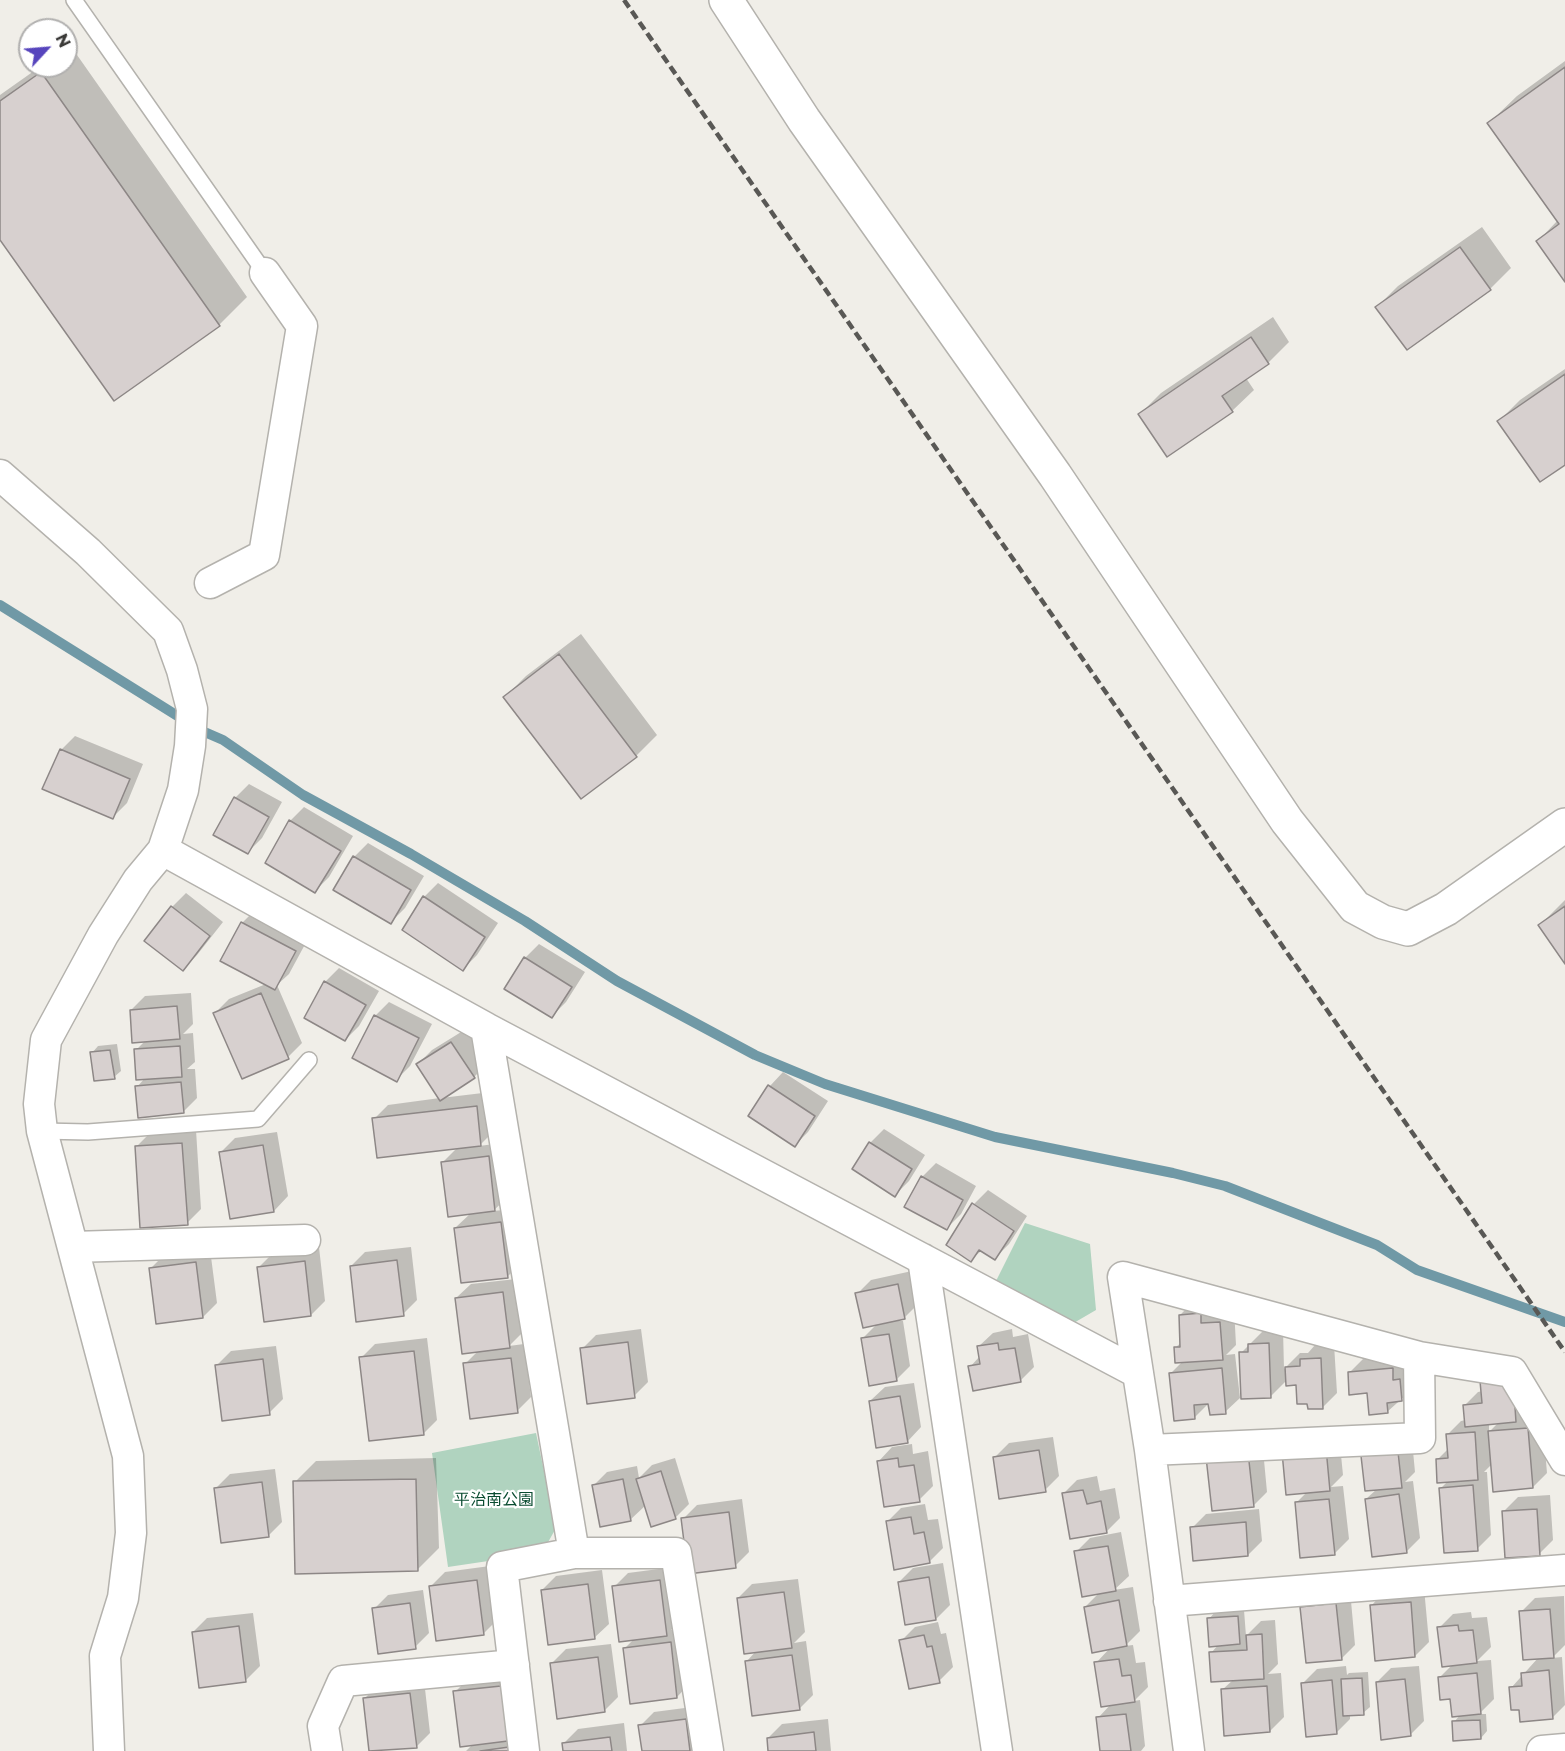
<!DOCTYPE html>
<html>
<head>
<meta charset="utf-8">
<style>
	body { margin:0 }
	#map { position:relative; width:1565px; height:1751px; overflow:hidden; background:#f0eee8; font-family:Montserrat,sans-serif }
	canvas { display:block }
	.north { position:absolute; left:18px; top:18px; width:60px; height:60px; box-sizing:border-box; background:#fff; border:2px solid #b1b0af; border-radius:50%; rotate:64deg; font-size:16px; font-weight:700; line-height:24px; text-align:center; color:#3b3a38 }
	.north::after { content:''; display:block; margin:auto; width:21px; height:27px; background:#5745bd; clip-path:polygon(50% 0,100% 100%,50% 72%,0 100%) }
</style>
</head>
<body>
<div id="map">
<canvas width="1565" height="1751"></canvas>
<div class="north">N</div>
</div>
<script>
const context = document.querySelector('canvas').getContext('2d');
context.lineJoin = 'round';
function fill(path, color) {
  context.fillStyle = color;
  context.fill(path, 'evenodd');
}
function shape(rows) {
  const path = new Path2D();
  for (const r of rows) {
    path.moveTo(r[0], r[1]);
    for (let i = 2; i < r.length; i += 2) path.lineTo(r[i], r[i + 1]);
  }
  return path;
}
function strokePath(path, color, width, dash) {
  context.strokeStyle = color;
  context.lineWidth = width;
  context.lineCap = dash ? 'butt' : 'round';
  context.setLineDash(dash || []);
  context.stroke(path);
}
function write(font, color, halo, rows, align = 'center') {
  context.font = font + ' Montserrat,"Noto Sans JP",sans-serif';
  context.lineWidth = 4.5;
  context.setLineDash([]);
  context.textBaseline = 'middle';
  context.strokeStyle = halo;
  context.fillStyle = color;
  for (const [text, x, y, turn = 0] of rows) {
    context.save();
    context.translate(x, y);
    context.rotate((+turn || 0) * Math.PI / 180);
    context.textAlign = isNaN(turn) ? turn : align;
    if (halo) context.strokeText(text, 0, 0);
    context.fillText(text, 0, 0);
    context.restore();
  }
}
fill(shape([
	[1025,1223,1090,1244,1096,1310,1072,1324,995,1283],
	[536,1433,556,1528,542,1553,448,1567,432,1453]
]), '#b0d3bf');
fill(shape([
	[70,45,247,297,219,325,114,399,0,237,0,95,41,66,66,66,66,48],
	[1565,61,1565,279,1538,241,1558,220,1489,123,1517,96],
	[1482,227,1511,268,1490,289,1377,307,1398,286],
	[1273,317,1289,342,1268,363,1246,378,1254,390,1232,411,1168,454,1140,414,1161,393],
	[1565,369,1565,463,1499,421,1520,400],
	[581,634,657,735,636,756,582,797,505,697,526,676],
	[75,736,143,764,127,803,113,817,61,750],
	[249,784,282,802,262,838,248,852,235,798],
	[304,807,353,836,329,877,315,891,290,821],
	[368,843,424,876,405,908,391,922,354,857],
	[438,883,498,923,477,955,463,969,424,897],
	[186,893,223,922,197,955,183,969,146,940,172,907],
	[1565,900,1565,961,1540,925],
	[256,909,309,937,289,974,277,985,302,1043,288,1057,215,1013,229,999,266,984,242,923],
	[539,944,585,972,566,1002,552,1016,525,958],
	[339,968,379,991,359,1026,345,1040,325,982],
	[191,993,193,1024,183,1034,193,1033,195,1062,187,1069,195,1069,197,1098,183,1112,137,1087,145,1078,136,1050,145,1041,131,1010,145,996],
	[389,1002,432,1024,410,1066,396,1080,375,1016],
	[466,1029,488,1063,474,1077,441,1098,491,1092,495,1130,479,1146,502,1143,509,1196,493,1211,515,1209,522,1262,508,1276,455,1228,471,1213,442,1163,458,1147,374,1119,388,1105,440,1098,418,1064,432,1050],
	[117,1044,121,1071,114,1077,92,1053,98,1046],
	[783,1072,828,1101,808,1132,794,1146,750,1116,770,1086],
	[884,1129,925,1155,909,1181,895,1195,870,1143],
	[196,1130,201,1209,187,1223,136,1147,150,1133],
	[277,1132,288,1196,274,1211,221,1152,235,1138],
	[936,1163,976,1186,961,1214,947,1228,922,1177],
	[988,1190,1027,1216,1009,1244,995,1258,982,1250,971,1260,974,1204],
	[319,1247,325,1301,311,1315,259,1267,273,1253],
	[411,1247,417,1300,403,1314,351,1266,365,1252],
	[210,1249,217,1303,203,1317,150,1269,164,1255],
	[912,1271,919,1303,905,1317,896,1319,897,1321,903,1321,910,1366,896,1380,862,1339,878,1323,857,1294,871,1280],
	[516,1279,523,1332,509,1346,524,1344,531,1397,517,1411,465,1364,479,1350,456,1298,471,1284],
	[1194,1301,1234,1308,1236,1345,1226,1355,1235,1354,1240,1398,1225,1412,1210,1402,1194,1418,1171,1373,1183,1361,1176,1347,1182,1342,1180,1315],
	[641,1329,648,1382,634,1396,582,1349,596,1335],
	[1012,1329,1013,1337,1028,1334,1034,1367,1020,1381,970,1367,980,1356,978,1347,993,1333],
	[1283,1329,1284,1369,1300,1353,1308,1353,1315,1345,1334,1344,1337,1393,1323,1407,1297,1384,1287,1380,1271,1396,1241,1353,1264,1330],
	[427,1338,437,1420,423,1434,361,1358,375,1344],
	[276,1346,283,1399,269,1413,217,1365,231,1351],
	[1406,1355,1416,1386,1387,1412,1349,1373,1363,1359],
	[1526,1365,1530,1407,1520,1416,1542,1414,1547,1473,1533,1487,1492,1464,1484,1472,1487,1472,1491,1535,1477,1549,1441,1488,1448,1481,1437,1460,1448,1449,1447,1435,1461,1421,1466,1420,1464,1406,1478,1392,1483,1391,1496,1368],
	[1499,1422,1489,1432,1489,1423],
	[914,1383,921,1427,907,1442,870,1401,885,1387],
	[1411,1430,1415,1472,1405,1482,1413,1481,1420,1538,1406,1552,1366,1499,1377,1489],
	[1339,1435,1343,1475,1331,1487,1343,1486,1349,1539,1335,1553,1296,1503,1308,1491,1287,1493],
	[1053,1437,1059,1476,1045,1490,995,1457,1009,1443],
	[1262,1439,1267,1492,1253,1506,1213,1510],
	[912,1444,913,1454,928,1451,933,1486,919,1500,878,1462,892,1447],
	[436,1458,439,1548,418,1569,295,1482,316,1461],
	[675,1458,689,1504,675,1518,646,1505,630,1520,593,1486,607,1472,637,1466,639,1478,652,1465],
	[275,1469,282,1522,268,1536,216,1488,230,1474],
	[1097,1476,1100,1491,1115,1488,1120,1518,1106,1532,1063,1494,1077,1480],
	[1550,1495,1553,1540,1539,1554,1504,1511,1518,1497],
	[742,1499,749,1552,735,1566,683,1519,697,1505],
	[925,1504,928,1520,938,1519,943,1548,929,1562,887,1522,901,1508],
	[1259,1509,1262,1541,1248,1555,1192,1528,1206,1514],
	[1121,1532,1129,1576,1114,1590,1133,1587,1140,1631,1125,1646,1133,1645,1136,1663,1145,1662,1148,1687,1134,1701,1140,1700,1145,1746,1141,1751,1102,1751,1098,1718,1111,1704,1096,1663,1110,1648,1085,1607,1100,1592,1076,1552,1090,1538],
	[943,1563,950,1605,936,1619,899,1582,913,1568],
	[490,1566,497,1620,483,1634,431,1586,445,1572],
	[674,1567,681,1621,671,1630,684,1629,691,1682,677,1697,625,1648,634,1639,614,1587,628,1573],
	[602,1570,609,1624,594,1638,542,1590,556,1576],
	[798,1579,805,1632,794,1643,806,1641,813,1695,799,1709,747,1661,757,1650,738,1598,752,1584],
	[1424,1588,1429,1642,1415,1656,1371,1606,1385,1591],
	[423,1590,429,1633,415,1647,374,1609,388,1595],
	[1350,1590,1355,1645,1341,1659,1302,1607,1316,1593],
	[1564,1596,1565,1645,1552,1658,1562,1657,1565,1705,1552,1718,1521,1708,1511,1688,1538,1658,1521,1612,1535,1598],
	[1244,1610,1246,1636,1261,1621,1275,1620,1278,1664,1268,1674,1281,1673,1284,1717,1270,1731,1222,1690,1233,1680,1211,1653,1219,1644,1209,1619,1215,1612],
	[1471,1612,1472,1618,1487,1617,1491,1647,1477,1661,1491,1660,1494,1699,1479,1714,1486,1714,1487,1731,1481,1738,1454,1722,1461,1714,1440,1677,1453,1664,1439,1628,1453,1614],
	[253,1613,260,1666,246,1680,193,1632,207,1618],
	[938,1622,941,1634,946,1633,953,1667,939,1681,901,1641,915,1627],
	[611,1644,618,1697,604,1711,552,1663,566,1649],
	[1346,1666,1347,1675,1349,1673,1368,1672,1370,1707,1363,1713,1350,1714,1350,1719,1336,1733,1303,1683,1317,1669],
	[1419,1666,1424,1721,1410,1735,1377,1682,1391,1668],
	[515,1672,524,1751,466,1751,473,1744,455,1692,469,1678],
	[424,1680,430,1733,416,1747,371,1751,364,1699,378,1685],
	[700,1706,705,1751,643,1751,640,1726,654,1712],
	[828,1719,831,1751,770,1751,768,1738,782,1724],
	[624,1723,627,1751,565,1751,564,1743,578,1729]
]), '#0003');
strokePath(shape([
	[0,605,200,730,223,740,303,795,411,854,525,921,617,981,755,1055,825,1084,995,1137,1173,1173,1225,1186,1377,1245,1417,1270,1565,1322]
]), '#7099a6', 10);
const building = shape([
	[1565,67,1565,282,1536,241,1559,224,1487,123,1565,67],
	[41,72,220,326,114,401,0,240,0,101,41,72],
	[1460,247,1491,290,1407,350,1375,307,1460,247],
	[1251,337,1269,364,1222,396,1233,412,1167,457,1138,414,1251,337],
	[1565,374,1565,465,1540,482,1497,421,1565,374],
	[559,654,637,757,581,799,503,697,559,654],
	[60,749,130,779,113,819,42,789,60,749],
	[234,797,269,817,248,854,213,835,234,797],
	[289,820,341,851,315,893,265,863,289,820],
	[353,856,411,890,391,924,333,890,353,856],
	[423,896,485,937,463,971,402,930,423,896],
	[171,906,210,936,183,971,144,941,171,906],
	[1565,906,1565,964,1538,925,1565,906],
	[241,922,296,951,275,990,220,961,241,922],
	[524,957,572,987,552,1018,504,989,524,957],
	[324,981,366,1005,345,1041,304,1018,324,981],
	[261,993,289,1059,242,1079,213,1013,261,993],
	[177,1006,180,1039,132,1043,130,1010,177,1006],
	[374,1015,419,1038,397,1082,352,1058,374,1015],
	[451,1042,475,1078,440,1101,416,1064,451,1042],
	[180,1046,182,1077,136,1080,134,1049,180,1046],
	[110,1050,115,1079,94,1081,90,1052,110,1050],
	[181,1082,184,1113,138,1118,135,1086,181,1082],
	[768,1085,815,1116,795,1147,748,1116,768,1085],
	[477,1106,481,1146,377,1158,372,1118,477,1106],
	[869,1142,912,1169,895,1197,852,1169,869,1142],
	[182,1143,188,1225,140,1228,135,1146,182,1143],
	[263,1145,274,1212,230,1219,219,1152,263,1145],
	[489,1156,495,1211,448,1217,441,1162,489,1156],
	[921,1176,963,1200,947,1230,904,1207,921,1176],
	[972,1203,1014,1231,995,1260,979,1250,971,1262,946,1245,972,1203],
	[501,1222,508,1278,461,1283,454,1228,501,1222],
	[397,1260,404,1316,356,1322,350,1266,397,1260],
	[305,1261,311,1316,264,1322,257,1267,305,1261],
	[196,1262,203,1318,156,1324,149,1268,196,1262],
	[898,1284,905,1319,863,1328,855,1293,898,1284],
	[503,1292,510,1348,462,1354,455,1298,503,1292],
	[1201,1313,1201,1323,1220,1322,1223,1360,1175,1363,1174,1347,1180,1347,1179,1315,1201,1313],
	[889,1334,897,1381,869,1386,861,1338,889,1334],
	[628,1342,635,1398,587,1404,580,1348,628,1342],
	[998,1343,999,1350,1015,1348,1021,1382,973,1391,968,1366,980,1364,977,1346,998,1343],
	[1269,1343,1271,1398,1241,1399,1239,1352,1248,1352,1248,1344,1269,1343],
	[414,1351,424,1435,369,1441,359,1357,414,1351],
	[511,1358,518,1413,470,1419,463,1363,511,1358],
	[1321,1358,1323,1409,1308,1409,1307,1404,1297,1404,1296,1385,1286,1386,1285,1367,1300,1366,1300,1359,1321,1358],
	[263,1359,270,1415,222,1421,215,1365,263,1359],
	[1222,1368,1226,1414,1210,1415,1208,1404,1194,1405,1195,1419,1174,1421,1169,1373,1222,1368],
	[1393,1368,1393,1380,1400,1379,1402,1401,1387,1403,1388,1413,1369,1415,1367,1393,1349,1395,1348,1372,1393,1368],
	[1513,1378,1516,1422,1465,1427,1463,1405,1482,1403,1480,1381,1513,1378],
	[900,1396,908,1443,876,1448,869,1401,900,1396],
	[1528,1428,1533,1488,1493,1492,1488,1431,1528,1428],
	[1475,1432,1478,1480,1437,1483,1436,1459,1448,1458,1446,1434,1475,1432],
	[1397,1443,1402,1488,1365,1491,1360,1447,1397,1443],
	[1326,1448,1330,1491,1286,1495,1282,1452,1326,1448],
	[1039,1450,1046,1492,999,1499,993,1457,1039,1450],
	[1248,1452,1254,1507,1212,1511,1206,1457,1248,1452],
	[898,1458,899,1467,914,1465,920,1502,884,1507,877,1461,898,1458],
	[661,1471,676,1519,651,1527,636,1479,661,1471],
	[416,1479,418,1571,295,1574,293,1481,416,1479],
	[623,1479,631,1521,600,1527,592,1485,623,1479],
	[262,1482,269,1537,221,1543,214,1488,262,1482],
	[1473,1485,1478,1551,1444,1553,1439,1488,1473,1485],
	[1083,1490,1087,1504,1101,1501,1107,1533,1070,1539,1062,1493,1083,1490],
	[1399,1494,1407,1553,1372,1557,1365,1499,1399,1494],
	[1329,1499,1335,1555,1300,1558,1295,1502,1329,1499],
	[1537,1509,1540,1556,1505,1558,1502,1511,1537,1509],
	[729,1512,736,1568,688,1574,681,1518,729,1512],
	[911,1517,914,1534,924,1532,930,1563,894,1570,886,1521,911,1517],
	[1246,1522,1248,1556,1193,1561,1190,1527,1246,1522],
	[1108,1546,1116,1591,1082,1597,1074,1551,1108,1546],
	[929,1577,936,1620,905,1625,898,1582,929,1577],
	[477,1580,484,1635,436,1641,429,1586,477,1580],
	[660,1580,667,1636,619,1642,612,1586,660,1580],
	[588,1584,595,1639,548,1645,541,1590,588,1584],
	[784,1592,792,1648,744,1654,737,1598,784,1592],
	[1119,1600,1127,1646,1092,1653,1084,1607,1119,1600],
	[1411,1602,1415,1657,1375,1661,1370,1605,1411,1602],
	[410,1603,416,1649,378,1654,372,1608,410,1603],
	[1336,1603,1342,1660,1306,1663,1300,1607,1336,1603],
	[1550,1609,1554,1658,1523,1660,1519,1611,1550,1609],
	[1238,1616,1240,1644,1209,1647,1207,1618,1238,1616],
	[1458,1625,1459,1631,1473,1630,1477,1663,1442,1667,1437,1627,1458,1625],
	[239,1626,246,1682,199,1688,192,1632,239,1626],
	[1262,1634,1264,1679,1211,1682,1209,1652,1247,1650,1246,1635,1262,1634],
	[924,1635,927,1647,932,1646,940,1683,909,1689,899,1640,924,1635],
	[671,1642,677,1698,630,1704,623,1648,671,1642],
	[792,1655,800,1710,752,1716,745,1661,792,1655],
	[598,1657,605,1712,557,1719,550,1663,598,1657],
	[1119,1659,1122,1676,1131,1675,1135,1702,1101,1707,1094,1662,1119,1659],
	[1549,1670,1553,1719,1520,1722,1519,1710,1511,1710,1509,1687,1522,1686,1521,1673,1549,1670],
	[1477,1673,1481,1714,1452,1717,1450,1699,1440,1700,1438,1677,1477,1673],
	[1362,1678,1364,1715,1343,1716,1341,1679,1362,1678],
	[1405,1679,1411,1736,1381,1740,1376,1682,1405,1679],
	[1332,1680,1337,1734,1306,1737,1301,1683,1332,1680],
	[501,1686,508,1741,460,1747,453,1691,501,1686],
	[1267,1686,1270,1732,1224,1736,1221,1689,1267,1686],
	[410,1693,417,1748,369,1751,363,1698,410,1693],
	[1126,1714,1131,1751,1100,1751,1096,1717,1126,1714],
	[686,1719,690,1751,642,1751,638,1725,686,1719],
	[1480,1720,1481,1739,1453,1741,1452,1721,1480,1720],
	[814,1732,816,1751,768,1751,767,1738,814,1732],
	[610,1737,612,1751,563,1751,562,1743,610,1737],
	[509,1747,509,1751,480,1751,509,1747]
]);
fill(building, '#d7d0cf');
strokePath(building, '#8d8786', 1.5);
const lane = shape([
	[74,0,265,273],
	[42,1131,88,1132,258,1119,309,1060]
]);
const street = shape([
	[0,475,88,552,168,631,182,670,192,709,190,746,183,790,163,850,138,880,103,935,46,1040,39,1104,42,1131,128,1456,131,1533,123,1598,105,1656,109,1751],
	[210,583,264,555,302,326,265,273],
	[163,850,486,1028,574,1553],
	[486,1028,1138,1373],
	[73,1247,305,1240],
	[923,1259,997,1751],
	[1150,1450,1123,1277,1419,1357],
	[1169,1601,1565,1570],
	[327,1751,323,1726,343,1681,514,1665],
	[524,1751,502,1567,574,1553,676,1553,708,1751],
	[1189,1751,1150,1450,1420,1438,1419,1357,1512,1372,1565,1460],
	[1542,1751,1565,1749]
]);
const secondary = shape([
	[726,0,804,120,1055,475,1287,821,1355,907,1383,922,1408,929,1446,909,1565,825]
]);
strokePath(lane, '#b4b2ad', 18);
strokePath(street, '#b4b2ad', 33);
strokePath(secondary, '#b4b2ad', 36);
strokePath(lane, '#fff', 15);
strokePath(street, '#fff', 30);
strokePath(secondary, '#fff', 33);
strokePath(shape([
	[624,0,1565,1352]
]), '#595855', 4.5, [9, 4.5]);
write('16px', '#0a4c31', '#fff', [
	["平治南公園",494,1500]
]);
</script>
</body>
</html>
